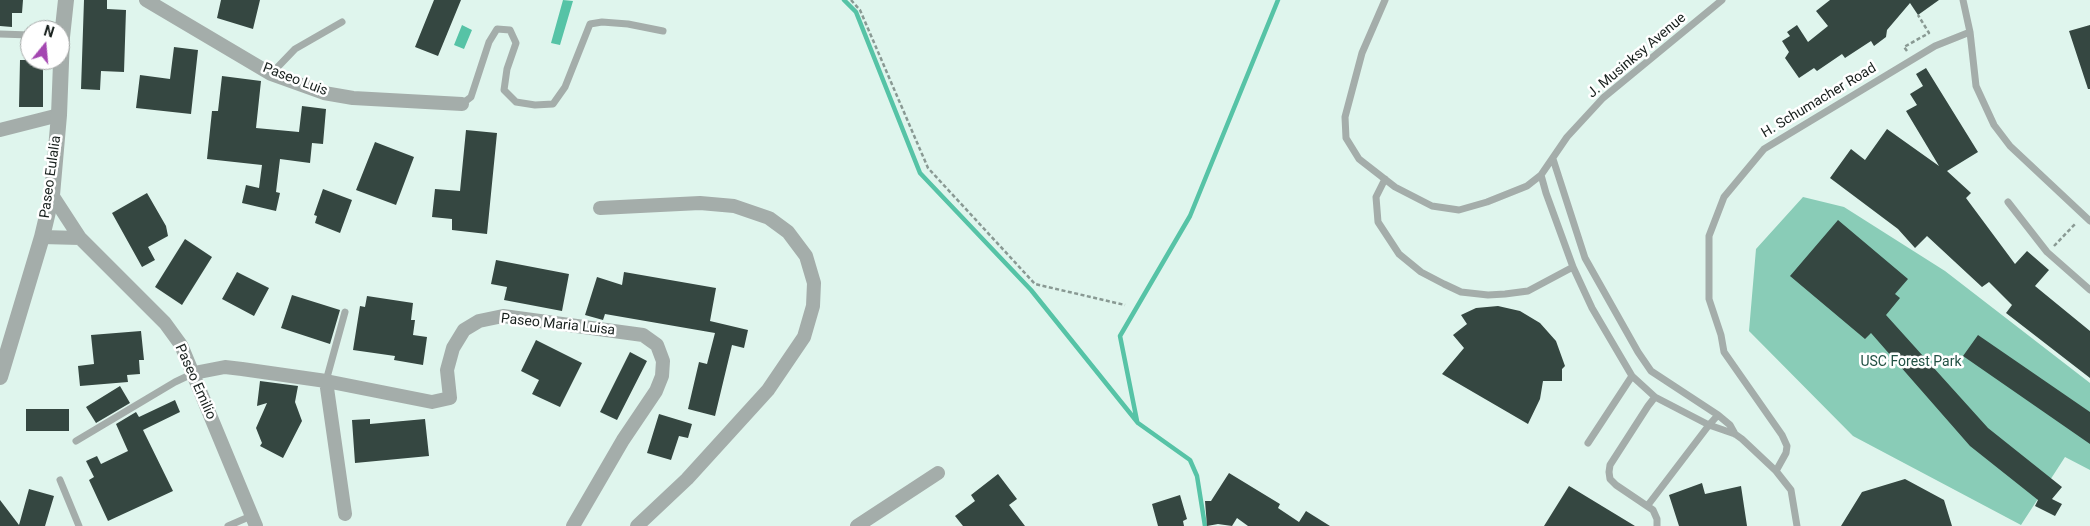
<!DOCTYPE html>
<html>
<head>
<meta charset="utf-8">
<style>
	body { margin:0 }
	#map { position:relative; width:2090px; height:526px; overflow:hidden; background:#dff5ed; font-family:Roboto,sans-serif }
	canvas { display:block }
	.north { position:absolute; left:20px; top:20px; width:50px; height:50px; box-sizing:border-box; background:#fff; border:1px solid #a3a6a5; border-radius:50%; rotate:17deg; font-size:14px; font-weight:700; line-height:20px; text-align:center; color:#18201d }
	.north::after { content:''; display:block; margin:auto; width:18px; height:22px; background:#a447b1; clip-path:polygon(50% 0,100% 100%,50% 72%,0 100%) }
</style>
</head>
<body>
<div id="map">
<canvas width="2090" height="526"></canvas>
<div class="north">N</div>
</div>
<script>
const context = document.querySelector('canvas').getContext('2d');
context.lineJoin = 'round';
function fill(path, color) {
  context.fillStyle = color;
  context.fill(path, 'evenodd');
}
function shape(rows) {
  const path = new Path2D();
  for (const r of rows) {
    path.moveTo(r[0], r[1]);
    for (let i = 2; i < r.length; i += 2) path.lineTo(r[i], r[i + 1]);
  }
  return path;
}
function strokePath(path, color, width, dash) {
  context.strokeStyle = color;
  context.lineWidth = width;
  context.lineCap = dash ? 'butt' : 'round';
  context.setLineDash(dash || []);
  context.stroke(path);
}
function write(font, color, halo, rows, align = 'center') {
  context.font = font + ' Roboto,sans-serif';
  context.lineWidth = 5;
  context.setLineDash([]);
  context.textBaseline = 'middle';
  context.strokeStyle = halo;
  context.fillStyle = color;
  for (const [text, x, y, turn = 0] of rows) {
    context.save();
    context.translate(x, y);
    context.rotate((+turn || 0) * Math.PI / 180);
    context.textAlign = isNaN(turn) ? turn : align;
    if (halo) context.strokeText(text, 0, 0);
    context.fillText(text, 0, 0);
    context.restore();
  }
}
fill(shape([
	[1803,197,1844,207,1945,271,2090,383,2090,470,2065,457,2021,525,1853,436,1749,331,1756,249]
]), '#89ccb7');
fill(shape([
	[563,0,573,1,560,45,551,43],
	[462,25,472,30,464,49,454,45]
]), '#56c3a6');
strokePath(shape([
	[844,0,856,12,920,173,1031,290,1138,423,1190,460,1197,476,1205,526],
	[1137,421,1120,336,1190,216,1278,0]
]), '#56c3a6', 4.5);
fill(shape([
	[0,0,23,0,22,13,12,13,12,27,0,26],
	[84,0,107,0,107,9,126,10,124,72,101,71,100,90,81,89],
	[221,0,260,0,253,29,217,18],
	[434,0,461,0,438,56,415,47],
	[1830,0,1939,0,1918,15,1910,3,1887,30,1886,37,1874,46,1871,41,1845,58,1842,54,1817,71,1814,68,1799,78,1785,58,1789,52,1782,41,1790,36,1787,32,1797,25,1808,42,1828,26,1816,11],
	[2090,25,2090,89,2088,89,2069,31],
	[174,47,198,50,191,114,136,108,140,75,170,79],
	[20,60,43,60,43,107,19,107],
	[1926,68,1978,152,1947,171,1971,193,1966,198,2015,264,2027,251,2049,270,2035,286,2090,331,2090,378,2006,313,2012,305,1989,282,1982,287,1927,236,1915,248,1898,229,1830,178,1851,149,1865,160,1887,129,1939,166,1906,111,1917,105,1910,94,1923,86,1916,74],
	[222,76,261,81,256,128,299,132,302,106,326,109,323,144,312,143,310,163,280,159,276,192,280,193,276,211,242,203,246,185,259,188,262,165,207,159,212,111,218,111],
	[466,130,497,133,487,234,452,230,452,219,432,217,435,189,460,191],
	[375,142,414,157,396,205,356,190],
	[323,189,352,200,340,233,315,223,317,216,314,215],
	[147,193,166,226,168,236,148,247,155,260,142,267,112,213],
	[1838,220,1908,279,1895,294,1900,298,1886,315,1988,428,2062,487,2052,499,2062,504,2055,516,2035,506,2038,500,1970,446,1871,333,1865,339,1790,276],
	[185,239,212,257,182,305,155,287],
	[496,260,569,274,562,311,504,300,507,287,491,284],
	[237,272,269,288,254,316,222,299],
	[624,272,716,288,710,321,748,330,744,348,732,345,715,416,688,409,699,362,707,364,715,333,605,314,603,320,585,315,597,277,622,285],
	[292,295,340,310,330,344,281,328],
	[367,296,413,303,411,320,415,320,413,335,427,337,423,365,394,360,395,356,353,350,360,306,365,307],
	[1498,306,1520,311,1540,323,1556,341,1565,366,1562,369,1562,381,1543,381,1540,399,1528,424,1442,374,1464,348,1453,335,1467,324,1461,315,1476,308],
	[141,331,144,360,139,360,140,374,127,375,128,382,80,386,78,366,94,364,91,335],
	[1978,335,2090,412,2090,444,1963,356],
	[536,340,582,363,560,407,532,394,539,380,521,371],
	[630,352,647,361,617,420,600,412],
	[260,381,298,386,295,402,302,421,283,458,260,446,262,443,256,428,267,403,257,406],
	[120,386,130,403,96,423,86,407],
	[175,400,180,412,143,430,173,491,108,521,89,480,94,477,86,461,97,456,101,464,128,451,116,424,136,412,139,417],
	[26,409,69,409,69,431,26,431],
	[659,414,692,424,688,438,679,436,671,460,647,453],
	[370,419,370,424,425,419,429,456,355,463,352,420],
	[1229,473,1280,504,1278,508,1299,522,1306,511,1330,526,1248,526,1237,518,1232,526,1218,524,1207,526,1205,501,1211,501],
	[998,474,1017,499,1009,505,1025,526,963,526,955,516,975,501,971,495],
	[1905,479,1944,500,1952,526,1841,526,1862,492],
	[1702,483,1705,494,1741,486,1747,526,1679,526,1669,495],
	[1569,486,1635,526,1544,526],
	[29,489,54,496,45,526,0,526,0,500,19,525],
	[1180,495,1187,519,1183,521,1184,526,1158,526,1152,504]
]), '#354741');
strokePath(shape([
	[851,0,860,10,928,168,1035,284,1125,305],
	[1907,51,1904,47,1929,33,1918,15],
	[2054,246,2076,223]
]), '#899993', 2.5, [4, 2.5]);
strokePath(shape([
	[1385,0,1362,53,1345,117,1346,138,1359,159,1395,187,1432,206,1459,210,1487,202,1527,186,1541,175,1567,137,1603,98,1722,0],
	[1963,0,1970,32,1976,86,1994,125,2010,146,2090,221],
	[0,34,30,35],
	[271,74,295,49,342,22],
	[462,104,471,97,489,42,497,29,510,30,516,43,507,69,504,90,516,102,535,105,553,104,565,87,590,24,602,22,628,24,663,31],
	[1553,159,1585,258,1638,352,1651,371,1718,415,1730,425,1735,434],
	[1541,175,1546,193,1573,267,1592,308,1632,376,1655,397,1709,425,1735,434,1742,439,1776,471,1791,490,1797,526],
	[1385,179,1376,197,1378,222,1399,254,1421,272,1444,284,1461,292,1488,295,1505,294,1528,291,1573,267],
	[2008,202,2047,252,2090,290],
	[326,381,345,312],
	[1655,397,1648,406,1610,465,1609,472,1610,479,1616,485,1653,510,1657,519,1657,526],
	[76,441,175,382,194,373],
	[1588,443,1632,376],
	[1776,471,1786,453,1787,446,1782,435,1724,352,1721,335,1709,299,1709,236,1724,197,1764,149,1935,46,1970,32],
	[60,480,79,526],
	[1648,505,1709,425,1718,415],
	[228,526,251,516]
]), '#a4adaa', 7);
strokePath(shape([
	[146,0,271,74,324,93,353,98,462,104],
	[0,130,59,115],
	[52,195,80,238,165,323,181,345,256,526],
	[600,208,700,203,734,206,769,218,788,232,806,256,814,283,813,306,804,337,768,390,687,479,637,526],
	[42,237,80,238],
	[194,373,225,367,242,369,326,381,432,402,450,398,447,370,453,348,464,330,479,321,503,316,643,335,657,345,663,361,662,376,656,391,623,440,573,526],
	[326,381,345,514],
	[857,526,938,473]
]), '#a4adaa', 14);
strokePath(shape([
	[0,377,42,237,52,195,59,115,62,37,66,0]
]), '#a4adaa', 16);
write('14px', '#18201d', '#fff', [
	["J. Musinksy Avenue",1637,56,-40],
	["Paseo Luis",295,80,21],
	["H. Schumacher Road",1819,101,-31],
	["Paseo Eulalia",51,177,-82],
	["Paseo Maria Luisa",558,325,6],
	["Paseo Emilio",195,382,66]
]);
write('14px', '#235245', '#fff', [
	["USC Forest Park",1911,362]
]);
</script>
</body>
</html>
